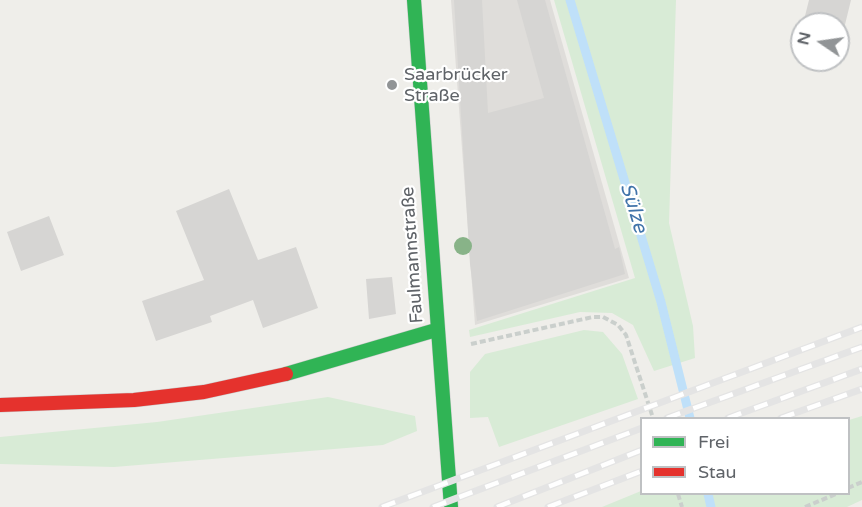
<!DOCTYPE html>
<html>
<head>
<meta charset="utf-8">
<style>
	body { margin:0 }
	#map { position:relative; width:862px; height:507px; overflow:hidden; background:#efeeea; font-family:"Varela Round",sans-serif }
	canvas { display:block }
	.legend { position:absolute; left:640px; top:417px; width:210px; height:78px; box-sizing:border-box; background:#fff; border:2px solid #bfc1c3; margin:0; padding:8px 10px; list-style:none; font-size:18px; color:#5f6368 }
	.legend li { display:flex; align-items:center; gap:12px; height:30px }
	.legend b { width:30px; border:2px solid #bfc1c3 }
	.north { position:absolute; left:790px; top:12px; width:60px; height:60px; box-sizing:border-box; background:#fff; border:2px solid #bfc1c3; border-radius:50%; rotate:283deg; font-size:16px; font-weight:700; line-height:24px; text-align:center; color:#5f6368 }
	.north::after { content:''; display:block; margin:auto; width:21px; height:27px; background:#919496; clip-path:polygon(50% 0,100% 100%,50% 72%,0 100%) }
</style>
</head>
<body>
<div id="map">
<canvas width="862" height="507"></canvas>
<ul class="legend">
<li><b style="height:8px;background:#30b455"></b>Frei</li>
<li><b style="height:8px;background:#e5322d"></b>Stau</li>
</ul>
<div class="north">N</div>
</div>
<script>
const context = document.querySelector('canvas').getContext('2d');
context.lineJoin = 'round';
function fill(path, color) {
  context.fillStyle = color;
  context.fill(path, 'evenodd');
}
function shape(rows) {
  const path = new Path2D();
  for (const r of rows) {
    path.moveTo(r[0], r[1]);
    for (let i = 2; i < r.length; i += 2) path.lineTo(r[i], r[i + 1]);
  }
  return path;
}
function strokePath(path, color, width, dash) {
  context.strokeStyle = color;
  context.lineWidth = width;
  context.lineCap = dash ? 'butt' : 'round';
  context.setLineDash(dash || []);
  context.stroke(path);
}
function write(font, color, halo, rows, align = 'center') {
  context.font = font + ' "Varela Round",sans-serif';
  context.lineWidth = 4.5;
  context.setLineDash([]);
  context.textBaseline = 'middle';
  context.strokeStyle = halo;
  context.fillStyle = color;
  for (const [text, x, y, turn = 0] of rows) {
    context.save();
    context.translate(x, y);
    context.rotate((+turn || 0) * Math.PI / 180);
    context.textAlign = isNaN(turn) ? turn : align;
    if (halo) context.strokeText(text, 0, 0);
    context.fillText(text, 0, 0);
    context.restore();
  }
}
fill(shape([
	[451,0,550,0,629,278,475,325]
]), '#dfddda');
fill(shape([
	[554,0,676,0,669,223,693,326,695,358,654,371,633,325,612,313,580,312,470,337,469,330,635,278],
	[584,330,603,332,622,354,638,399,499,447,488,417,470,418,470,372,485,354],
	[328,397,415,416,417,431,383,445,114,467,0,464,0,437,157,422],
	[862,416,862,500,847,507,602,507,641,491,642,494,848,494,849,420]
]), '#d8ebd6');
strokePath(shape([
	[570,0,661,302,690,418],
	[708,494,711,507]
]), '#bfe0f9', 9);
fill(shape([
	[454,0,482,0,488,113,544,98,517,0,545,0,615,249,619,247,625,274,477,321,470,264],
	[809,0,851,0,841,41,838,41,838,24,803,24],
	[229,189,258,260,296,247,318,308,263,328,253,300,210,316,212,322,156,341,142,301,204,280,176,211],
	[49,216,64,255,21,271,7,232],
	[392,277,396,314,369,319,366,279]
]), '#d6d5d3');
const fast = shape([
	[414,0,451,507],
	[286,374,436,330]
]);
const jam = shape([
	[0,405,134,400,204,392,286,374]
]);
strokePath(fast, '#cacacb', 15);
strokePath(jam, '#cacacb', 15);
strokePath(shape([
	[471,344,593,317,603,317,618,325,626,335,653,418],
	[848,488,862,482],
	[678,494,682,507],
	[805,507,836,494]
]), '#cacfcc', 4, [6, 3]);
strokePath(fast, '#30b455', 14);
strokePath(jam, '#e5322d', 14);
const rail = shape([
	[667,418,862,347],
	[728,418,862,369],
	[781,418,862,389],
	[382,507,862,327],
	[433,507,642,428],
	[497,507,642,450],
	[548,507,642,471]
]);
strokePath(rail, '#e4e4e4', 7);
strokePath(rail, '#fff', 4.5, [14]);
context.fillStyle = '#88b388';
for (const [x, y] of [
	[463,246]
]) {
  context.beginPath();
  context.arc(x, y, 9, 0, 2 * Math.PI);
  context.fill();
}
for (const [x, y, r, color] of [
	[392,85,6,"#919496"]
]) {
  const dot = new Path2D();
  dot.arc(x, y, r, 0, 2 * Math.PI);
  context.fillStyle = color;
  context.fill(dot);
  strokePath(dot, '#fff', 2);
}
write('18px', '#5f6368', '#fff', [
	["Saarbrücker",404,75],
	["Straße",404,96]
], 'left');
write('18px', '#5f6368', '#fff', [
	["Faulmannstraße",413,255,-94]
]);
write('italic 20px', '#4174aa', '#fff', [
	["Sülze",633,208,73]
]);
</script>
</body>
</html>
